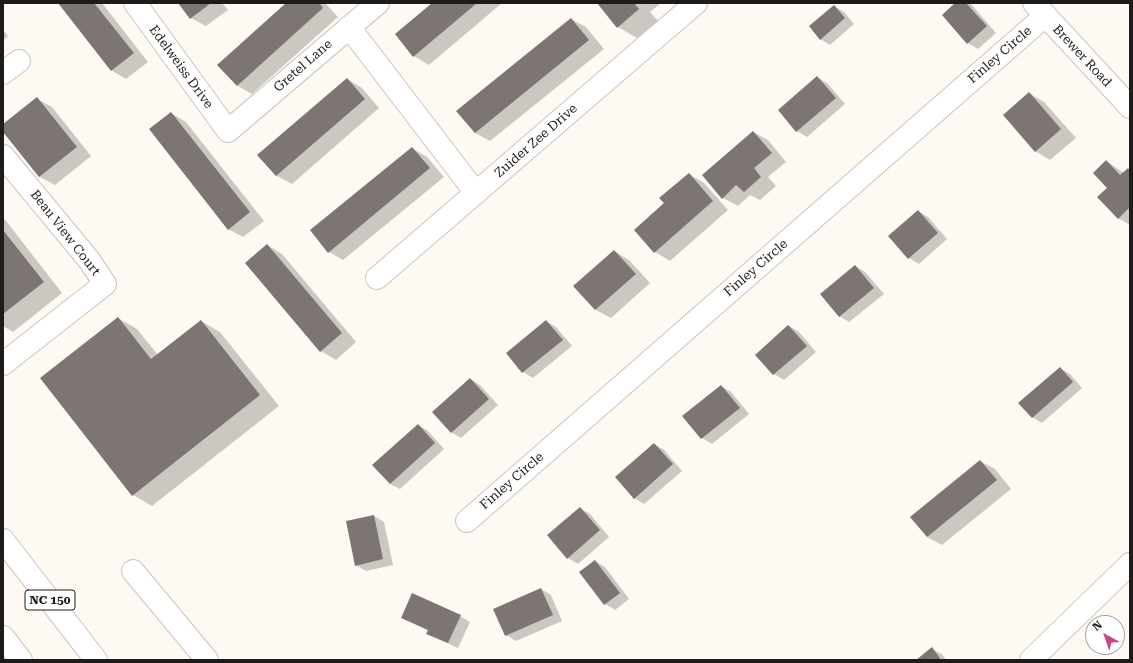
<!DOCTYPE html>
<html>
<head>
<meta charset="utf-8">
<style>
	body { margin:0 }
	#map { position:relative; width:1133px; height:663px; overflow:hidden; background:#fef9f2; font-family:"Roboto Serif",serif }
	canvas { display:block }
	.frame { position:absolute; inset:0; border:4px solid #1e1c1a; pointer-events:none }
	.north { position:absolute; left:1085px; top:615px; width:40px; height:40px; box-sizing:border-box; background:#fff; border:1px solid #a5a4a3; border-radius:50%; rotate:320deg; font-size:11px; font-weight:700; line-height:16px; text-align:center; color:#1e1c1a }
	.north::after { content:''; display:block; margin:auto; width:14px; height:18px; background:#cc4788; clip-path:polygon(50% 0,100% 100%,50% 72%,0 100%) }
</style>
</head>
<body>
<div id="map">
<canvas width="1133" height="663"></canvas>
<div class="frame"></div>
<div class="north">N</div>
</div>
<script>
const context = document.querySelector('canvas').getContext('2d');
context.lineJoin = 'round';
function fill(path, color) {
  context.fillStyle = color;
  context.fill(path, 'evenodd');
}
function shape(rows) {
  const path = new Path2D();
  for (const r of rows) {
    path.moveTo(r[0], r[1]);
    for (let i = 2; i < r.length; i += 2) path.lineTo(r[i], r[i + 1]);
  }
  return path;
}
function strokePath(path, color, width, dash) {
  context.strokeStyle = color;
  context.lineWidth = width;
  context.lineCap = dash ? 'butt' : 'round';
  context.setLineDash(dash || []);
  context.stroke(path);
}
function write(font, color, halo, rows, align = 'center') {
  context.font = font + ' "Roboto Serif",serif';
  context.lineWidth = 3.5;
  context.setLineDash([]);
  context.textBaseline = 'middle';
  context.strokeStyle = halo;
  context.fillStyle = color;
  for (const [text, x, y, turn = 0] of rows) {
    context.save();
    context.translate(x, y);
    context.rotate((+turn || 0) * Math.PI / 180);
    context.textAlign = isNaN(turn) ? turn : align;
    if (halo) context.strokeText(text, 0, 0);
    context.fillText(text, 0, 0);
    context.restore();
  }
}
fill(shape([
	[59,3,102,3,148,62,126,79,111,70],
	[180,3,222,3,228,10,206,26,191,18],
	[287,3,325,3,338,17,252,94,238,86],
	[433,3,502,3,429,65,414,56],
	[599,3,661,3,650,12,658,21,637,38,618,27],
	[956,3,969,3,971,4,996,33,978,49,968,43],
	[834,6,844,12,854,24,830,45,820,39],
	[571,19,586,27,604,49,490,141,475,133,458,111],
	[3,30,8,36,3,40],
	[817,77,827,83,845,104,807,137,797,131],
	[347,79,362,88,379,108,292,184,277,176,259,155],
	[1029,93,1044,102,1076,138,1050,160,1035,151],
	[37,99,52,107,91,156,55,185,40,177,3,131,3,126],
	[171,113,186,122,264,221,243,237,228,229],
	[753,132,768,140,786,162,768,177,776,186,760,200,750,195,738,206,723,198],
	[412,148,427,157,444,177,343,260,329,252],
	[1106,161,1124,173,1128,170,1130,171,1130,225,1118,218,1108,188],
	[689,174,704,183,728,210,670,261,655,252,665,203],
	[918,211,928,217,947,239,919,264,909,258],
	[3,217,62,293,13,332,3,326],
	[267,245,282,254,356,342,336,360,321,351],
	[614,251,629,260,650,283,611,318,596,310,575,286],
	[855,266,865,272,884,294,849,322,839,316],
	[118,318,137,329,158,355,201,321,220,332,279,406,152,506,133,495],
	[546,321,556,327,572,346,533,378,523,372],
	[789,326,799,332,816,352,784,380,774,374,757,355],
	[1060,368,1070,374,1082,388,1042,423,1032,417],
	[470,379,480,385,498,405,461,438,451,432],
	[721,386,731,392,749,414,712,444,702,438,684,416],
	[418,425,428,431,444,449,400,489,390,484],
	[654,444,664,450,682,471,644,504,634,498],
	[980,461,995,469,1011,489,942,545,927,537],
	[580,508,590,514,609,537,578,564,568,558],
	[374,516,384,522,393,565,366,571,356,565],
	[595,561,605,567,629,599,615,610,605,604,580,572],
	[541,589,551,595,562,621,516,641,506,635],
	[460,616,470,622,458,648,438,639,428,633,429,631,402,617],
	[932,649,942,654,946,660,917,660]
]), '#0003');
fill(shape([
	[58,3,94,3,134,53,111,71],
	[178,3,211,3,190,19],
	[286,3,319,3,323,8,237,86,217,65],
	[432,3,477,3,413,57,395,34],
	[597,3,634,3,639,9,617,28],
	[955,3,966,3,987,26,967,44,942,15],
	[834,5,845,18,820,40,809,26],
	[571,18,589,40,475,133,456,111],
	[817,76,836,98,796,132,778,110],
	[347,78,365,99,276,176,257,155],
	[1029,92,1061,129,1035,152,1003,115],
	[37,97,77,147,39,177,3,132,3,124],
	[171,112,250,212,228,230,149,129],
	[753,131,772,153,754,168,761,177,744,192,736,185,722,199,702,175],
	[412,147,430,168,328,253,310,230],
	[1106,160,1120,175,1128,168,1130,171,1130,207,1118,219,1097,197,1107,188,1093,173],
	[689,173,713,201,654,253,634,230,664,203,659,198],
	[918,210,938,233,908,259,888,236],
	[3,230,44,282,3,314],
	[267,244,342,333,320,352,245,263],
	[614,250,636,274,595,310,573,286],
	[855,265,874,288,839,317,820,294],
	[118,317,151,359,201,320,260,395,132,496,40,378],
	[546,320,563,340,522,373,506,353],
	[788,325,807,346,773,375,755,355],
	[1060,367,1073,382,1032,418,1018,403],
	[470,378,489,399,451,433,432,412],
	[721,385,740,408,701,439,682,416],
	[418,424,435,443,390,484,372,465],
	[654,443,673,464,634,499,615,477],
	[980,460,997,480,927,537,910,517],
	[580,507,600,530,567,559,547,535],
	[374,515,383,559,355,566,346,521],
	[595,560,620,593,604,605,579,572],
	[541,588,553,615,505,636,493,609],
	[412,593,461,615,448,643,426,634,428,630,401,618],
	[932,647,941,660,916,660]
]), '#7d7573');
const minor = shape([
	[135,3,228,131,378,3],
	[1034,3,1130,107],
	[349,27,476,193],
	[3,73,19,61],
	[3,156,89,260,105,284,3,364],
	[377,278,696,3],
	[467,521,1045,16],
	[133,571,207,660],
	[1031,660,1130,564]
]);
const major = shape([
	[3,540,96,660],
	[3,637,21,660]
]);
strokePath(minor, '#cac5bf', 24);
strokePath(major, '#cac5bf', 24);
strokePath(minor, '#fff', 22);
strokePath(major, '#fff', 22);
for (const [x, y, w] of [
	[50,600,50]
]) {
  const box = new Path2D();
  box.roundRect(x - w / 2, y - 10, w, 20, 3);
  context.fillStyle = '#fff';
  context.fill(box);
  strokePath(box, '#1e1c1a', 1);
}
write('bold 12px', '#1e1c1a', null, [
	["NC 150",50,600]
]);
write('13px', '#1e1c1a', '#fff', [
	["Finley Circle",1000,55,-41],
	["Brewer Road",1082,56,47],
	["Gretel Lane",303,66,-41],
	["Edelweiss Drive",181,67,54],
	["Zuider Zee Drive",536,141,-41],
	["Beau View Court",65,233,52],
	["Finley Circle",756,268,-41],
	["Finley Circle",512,481,-41]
]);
</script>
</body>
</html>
